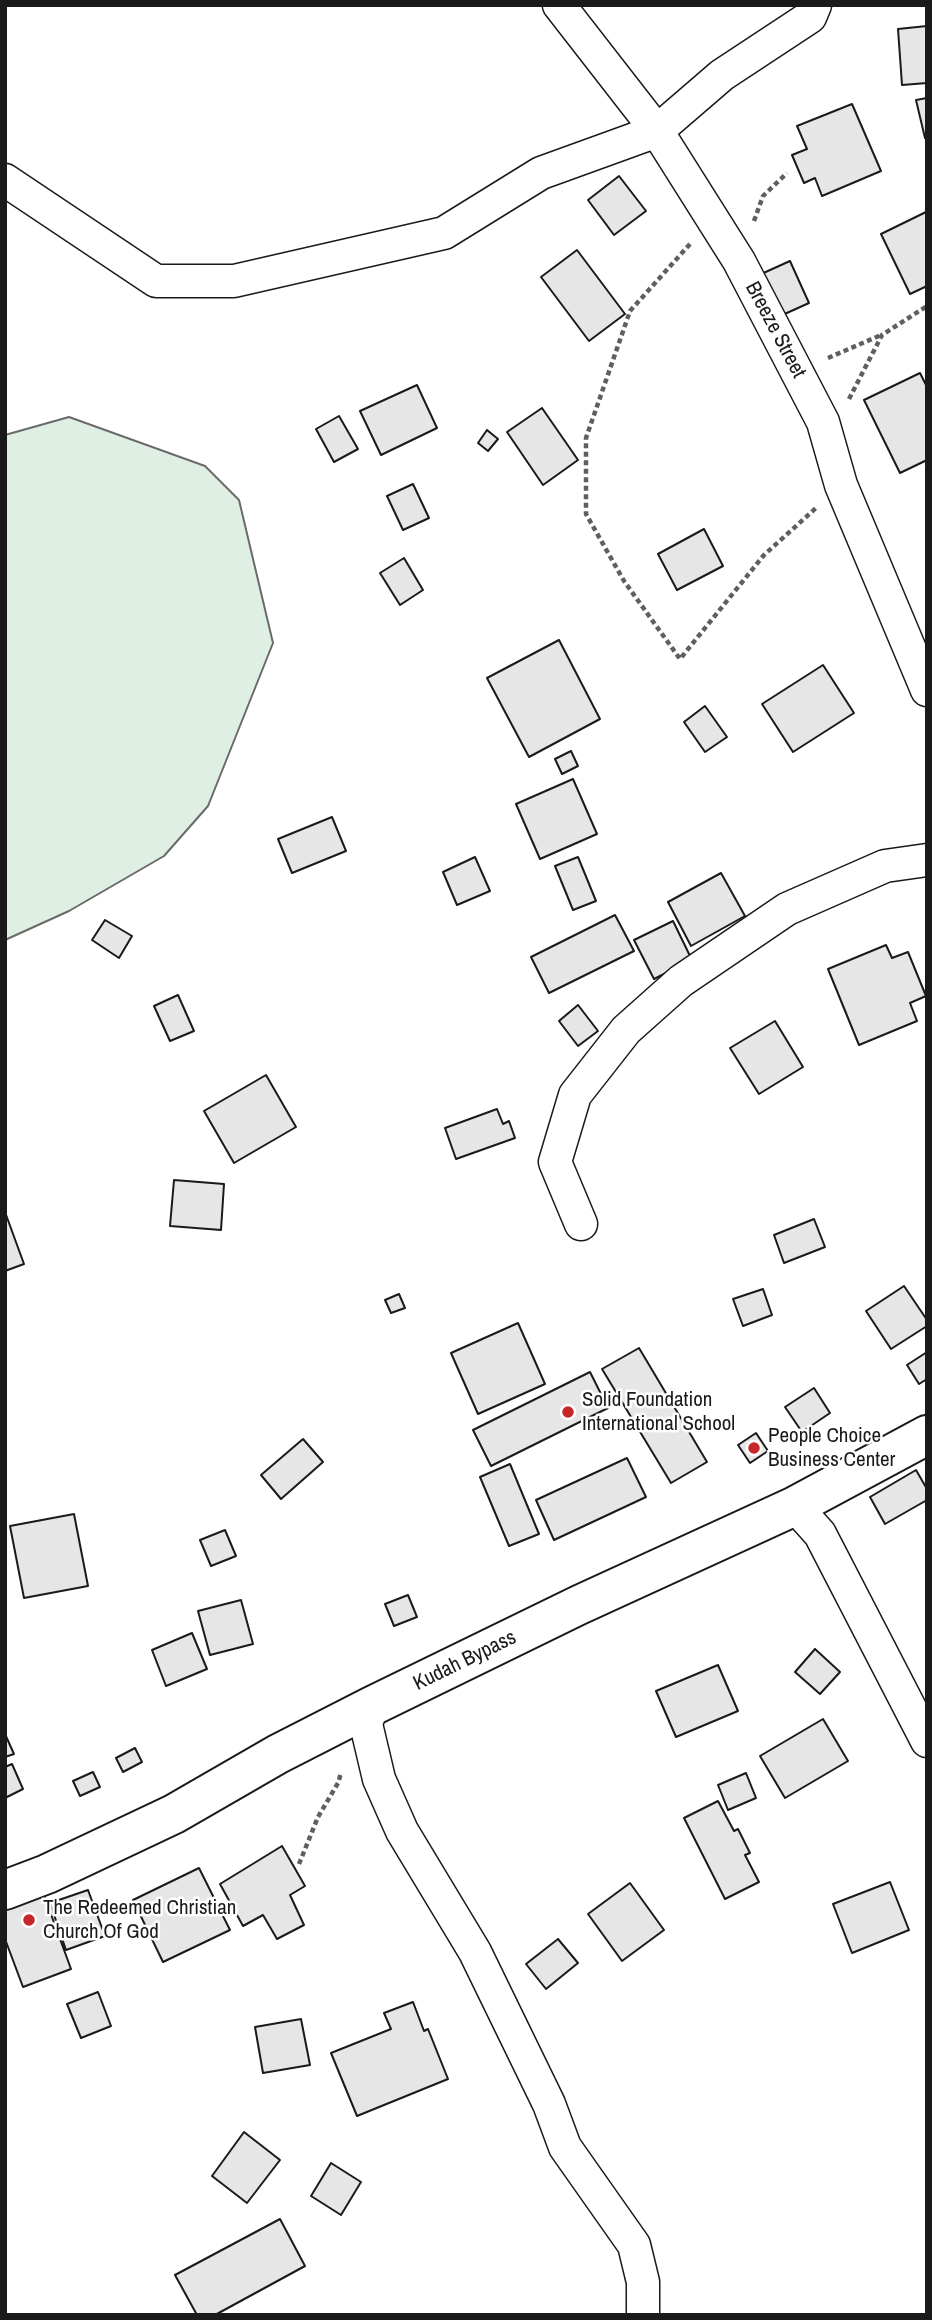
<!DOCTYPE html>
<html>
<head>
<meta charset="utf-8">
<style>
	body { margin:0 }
	#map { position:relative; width:932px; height:2320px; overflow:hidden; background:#fff; font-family:"Archivo Narrow",sans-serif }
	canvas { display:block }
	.frame { position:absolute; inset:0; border:7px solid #1a1a1a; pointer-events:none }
</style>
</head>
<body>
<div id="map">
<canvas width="932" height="2320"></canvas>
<div class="frame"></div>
</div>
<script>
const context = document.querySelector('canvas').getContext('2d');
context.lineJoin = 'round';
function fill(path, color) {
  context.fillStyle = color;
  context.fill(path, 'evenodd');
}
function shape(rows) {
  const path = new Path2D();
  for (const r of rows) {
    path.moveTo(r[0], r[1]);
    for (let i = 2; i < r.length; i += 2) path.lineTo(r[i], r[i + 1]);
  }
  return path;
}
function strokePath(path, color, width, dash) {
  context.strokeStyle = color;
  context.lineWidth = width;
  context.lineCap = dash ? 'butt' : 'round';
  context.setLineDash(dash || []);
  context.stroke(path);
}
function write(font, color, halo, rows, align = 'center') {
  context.font = font + ' "Archivo Narrow",sans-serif';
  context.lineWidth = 5;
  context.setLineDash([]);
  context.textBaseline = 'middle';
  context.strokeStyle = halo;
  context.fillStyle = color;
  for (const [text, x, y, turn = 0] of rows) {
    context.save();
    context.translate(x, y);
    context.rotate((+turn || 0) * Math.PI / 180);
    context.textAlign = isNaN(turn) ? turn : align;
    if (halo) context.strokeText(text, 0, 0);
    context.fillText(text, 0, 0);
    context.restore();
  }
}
const green = shape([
	[69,417,205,466,239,500,273,643,208,806,164,856,69,911,5,940,5,435,69,417]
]);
fill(green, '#e0efe3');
strokePath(green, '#6a6a6a', 2);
const building = shape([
	[927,26,927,83,902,85,898,29,927,26],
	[927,98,927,137,925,138,916,100,927,98],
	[852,104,881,171,822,196,815,178,804,183,792,155,807,149,797,126,852,104],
	[619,176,646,211,614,235,588,200,619,176],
	[926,212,927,286,910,294,881,234,926,212],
	[577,250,625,314,589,341,541,277,577,250],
	[790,261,809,303,778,317,759,275,790,261],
	[920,373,927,387,927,460,900,473,864,400,920,373],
	[417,385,437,428,381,455,360,411,417,385],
	[542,408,578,460,543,485,507,432,542,408],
	[339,416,358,449,334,462,316,429,339,416],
	[487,430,498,439,488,451,478,443,487,430],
	[413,484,429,518,403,530,387,496,413,484],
	[704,529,723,566,677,590,658,554,704,529],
	[404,558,423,590,400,605,380,573,404,558],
	[559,640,600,719,529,757,487,678,559,640],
	[823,665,854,713,793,752,762,704,823,665],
	[705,706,727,737,705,752,684,722,705,706],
	[571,751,578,766,562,774,555,759,571,751],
	[573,779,597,834,540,859,516,804,573,779],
	[332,817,346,851,292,873,278,839,332,817],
	[475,857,490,891,457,905,443,872,475,857],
	[578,857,596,901,573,910,555,866,578,857],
	[721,873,745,916,691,946,668,902,721,873],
	[615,915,634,951,549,993,531,957,615,915],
	[105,920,132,936,119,958,92,940,105,920],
	[673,921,692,960,654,979,634,940,673,921],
	[886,945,892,958,908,952,926,996,910,1003,917,1021,859,1045,828,969,886,945],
	[178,995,194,1031,170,1041,154,1006,178,995],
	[578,1005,598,1031,578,1046,559,1021,578,1005],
	[775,1021,803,1067,759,1094,730,1048,775,1021],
	[266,1075,296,1127,234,1163,204,1111,266,1075],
	[497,1109,503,1124,509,1121,515,1138,456,1159,445,1128,497,1109],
	[174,1180,224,1184,221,1230,170,1226,174,1180],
	[5,1212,24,1264,5,1271,5,1212],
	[814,1219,825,1247,784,1263,774,1235,814,1219],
	[904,1286,927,1320,927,1326,891,1349,866,1311,904,1286],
	[763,1289,772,1315,743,1326,733,1299,763,1289],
	[399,1294,405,1308,391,1313,385,1300,399,1294],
	[518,1323,545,1384,478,1414,451,1353,518,1323],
	[639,1348,707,1462,671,1483,602,1369,639,1348],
	[927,1352,927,1379,919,1384,907,1365,927,1352],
	[590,1372,608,1408,491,1466,473,1430,590,1372],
	[814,1388,830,1413,802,1432,785,1407,814,1388],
	[756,1433,768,1451,750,1463,738,1445,756,1433],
	[303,1439,323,1462,281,1499,261,1475,303,1439],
	[627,1458,646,1497,554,1540,536,1500,627,1458],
	[510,1464,539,1534,509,1546,480,1477,510,1464],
	[916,1470,927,1489,927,1500,885,1524,870,1497,916,1470],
	[74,1514,88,1586,24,1598,10,1526,74,1514],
	[225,1530,236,1556,211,1566,200,1540,225,1530],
	[408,1595,417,1617,394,1626,385,1604,408,1595],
	[241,1600,253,1644,210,1655,198,1611,241,1600],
	[192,1633,207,1669,166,1686,152,1650,192,1633],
	[815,1649,840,1672,820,1694,795,1672,815,1649],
	[718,1665,738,1711,676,1737,656,1691,718,1665],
	[823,1719,848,1761,785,1798,760,1756,823,1719],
	[5,1734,14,1754,5,1757,5,1734],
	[135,1748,142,1762,123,1772,116,1758,135,1748],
	[12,1764,23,1789,5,1798,5,1767,12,1764],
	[93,1772,100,1787,80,1796,73,1781,93,1772],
	[746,1773,756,1798,728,1810,718,1785,746,1773],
	[718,1801,734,1831,738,1829,750,1853,745,1855,759,1882,725,1899,684,1818,718,1801],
	[282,1846,305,1886,290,1895,304,1925,277,1939,263,1915,243,1926,220,1884,282,1846],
	[199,1868,230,1930,163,1962,133,1900,199,1868],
	[890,1882,909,1930,852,1953,833,1904,890,1882],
	[630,1883,664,1930,622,1961,588,1914,630,1883],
	[41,1887,71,1969,23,1987,5,1939,5,1900,41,1887],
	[88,1890,105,1936,66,1950,50,1903,88,1890],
	[558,1939,578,1963,546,1989,526,1964,558,1939],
	[98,1992,111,2026,81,2038,67,2004,98,1992],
	[413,2002,424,2031,428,2029,448,2079,357,2116,331,2053,391,2029,384,2013,413,2002],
	[301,2019,310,2065,263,2073,255,2027,301,2019],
	[244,2132,280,2160,247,2203,212,2176,244,2132],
	[331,2163,361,2182,341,2215,311,2196,331,2163],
	[280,2219,305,2266,215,2315,197,2315,175,2275,280,2219]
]);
fill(building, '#e6e6e6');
strokePath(building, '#1a1a1a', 2);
const minor = shape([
	[559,5,657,131,739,261,823,422,841,485,927,690],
	[5,180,156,281,234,281,444,233,541,173,657,131,722,75,810,17,815,5],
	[581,1224,555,1162,575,1095,626,1030,681,981,787,909,885,866,927,860],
	[795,1506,820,1534,927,1741],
	[372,1706,366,1724,379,1779,402,1831,475,1952,549,2104,565,2147,634,2245,643,2282,643,2315]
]);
const tertiary = shape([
	[5,1890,47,1874,174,1814,278,1754,372,1706,579,1605,795,1506,927,1435]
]);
strokePath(minor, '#1a1a1a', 35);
strokePath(tertiary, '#1a1a1a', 42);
strokePath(shape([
	[754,221,763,196,787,173],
	[690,244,630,311,586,438,586,514,624,581,680,659,764,555,816,508],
	[828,358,881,335],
	[849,399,882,335,927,306],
	[299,1864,318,1817,338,1783,341,1773]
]), '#5f5f5f', 4.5, [5, 3.5]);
strokePath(minor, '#fff', 32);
strokePath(tertiary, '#fff', 38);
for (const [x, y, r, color] of [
	[568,1412,7,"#c62828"],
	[754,1448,7,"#c62828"],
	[29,1920,7,"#c62828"]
]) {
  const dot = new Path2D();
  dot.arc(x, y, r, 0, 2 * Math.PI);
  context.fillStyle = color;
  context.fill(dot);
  strokePath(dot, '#fff', 2.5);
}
write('21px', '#1a1a1a', '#fff', [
	["Breeze Street",775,330,62],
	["Kudah Bypass",465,1661,-26]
]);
write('21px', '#1a1a1a', '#fff', [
	["Solid Foundation",582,1400],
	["International School",582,1424],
	["People Choice",768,1436],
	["Business Center",768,1460],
	["The Redeemed Christian",43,1908],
	["Church Of God",43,1932]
], 'left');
</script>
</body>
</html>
